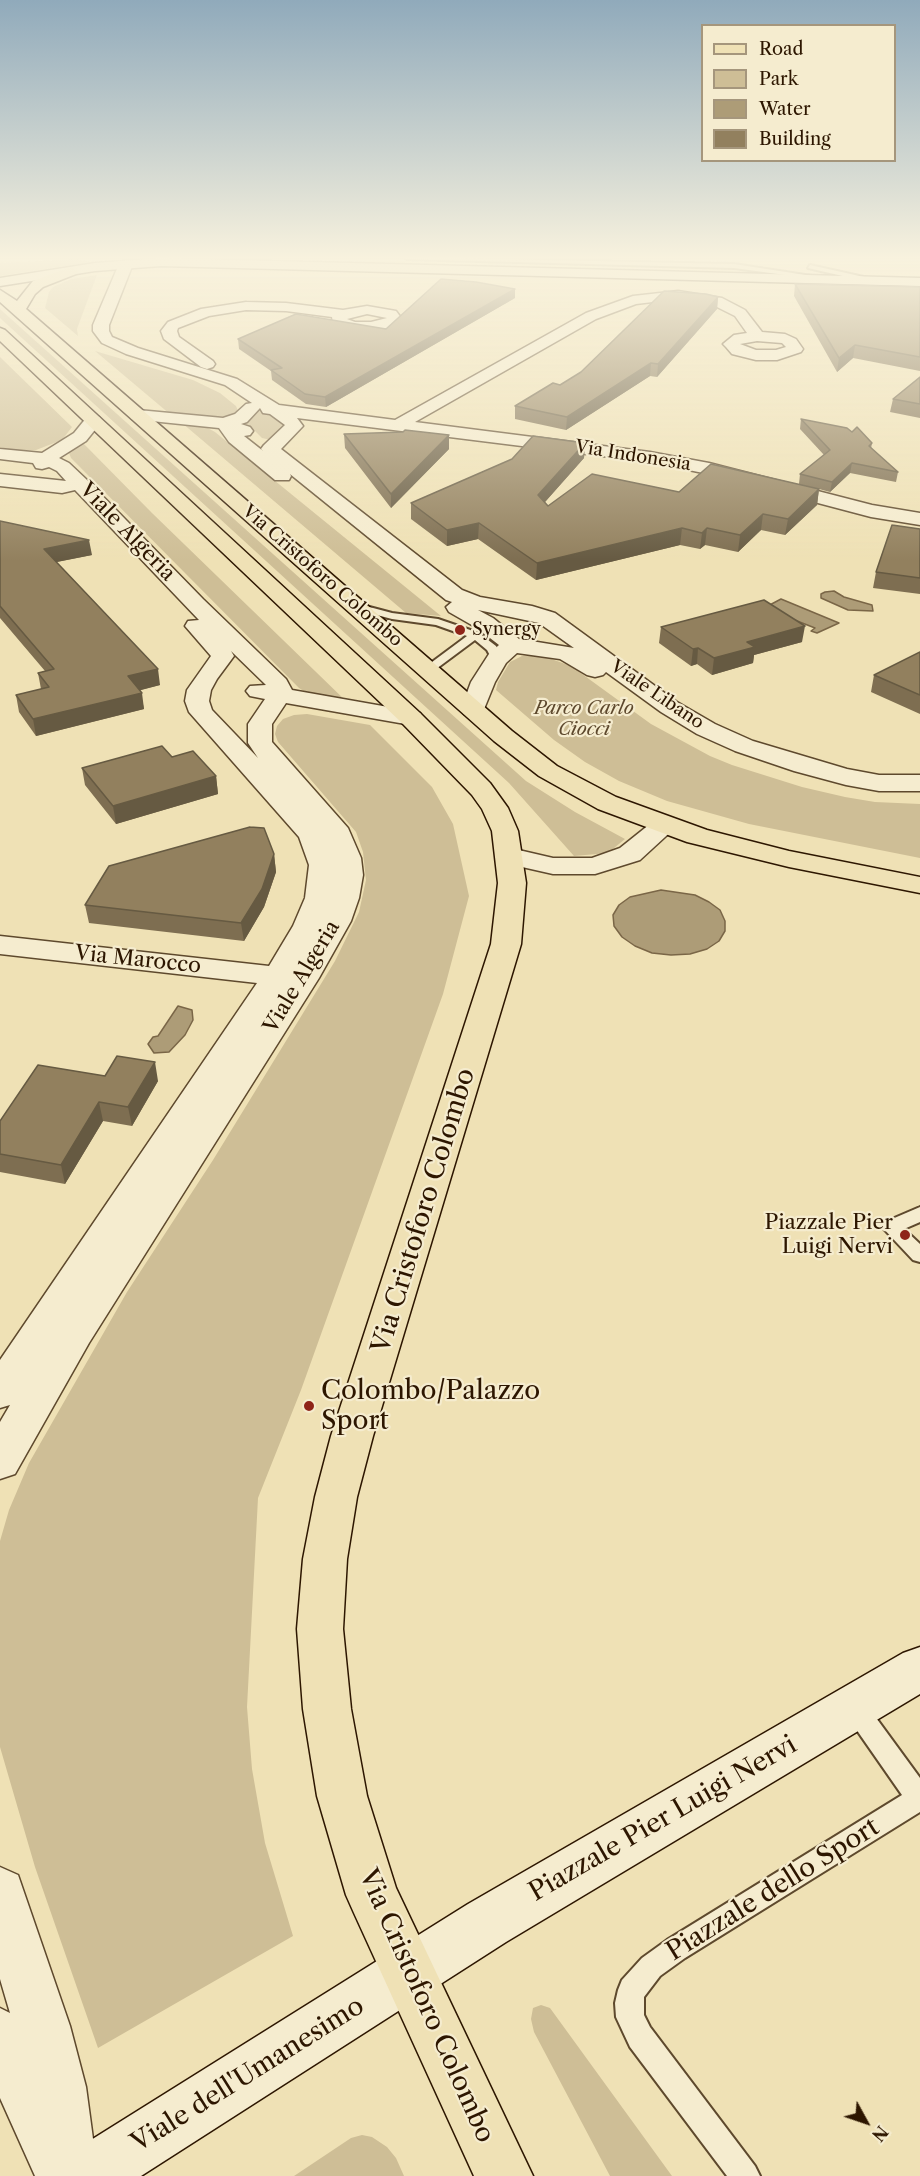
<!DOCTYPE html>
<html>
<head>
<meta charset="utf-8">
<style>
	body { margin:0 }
	#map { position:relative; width:920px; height:2176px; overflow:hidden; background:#efe1b5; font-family:"Libre Caslon Text",serif }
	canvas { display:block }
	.legend { position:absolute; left:701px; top:24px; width:195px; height:138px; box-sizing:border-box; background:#f5eccf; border:2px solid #a5967c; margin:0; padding:8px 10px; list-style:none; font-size:18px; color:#2d1600 }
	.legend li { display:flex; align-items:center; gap:12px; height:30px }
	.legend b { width:30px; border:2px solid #a5967c }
	.north { position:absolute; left:836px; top:2092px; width:60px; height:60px; -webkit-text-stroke:4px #f5eccf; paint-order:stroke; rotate:130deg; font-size:16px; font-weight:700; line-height:24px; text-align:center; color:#2d1600 }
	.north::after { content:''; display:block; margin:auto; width:21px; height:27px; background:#2d1600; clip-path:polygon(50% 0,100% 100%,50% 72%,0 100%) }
</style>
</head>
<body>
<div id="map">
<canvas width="920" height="2176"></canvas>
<ul class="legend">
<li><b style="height:8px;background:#efe1b5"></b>Road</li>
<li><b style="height:16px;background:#cebe96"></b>Park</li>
<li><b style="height:16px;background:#ad9c77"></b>Water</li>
<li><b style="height:16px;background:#92805e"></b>Building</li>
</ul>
<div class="north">N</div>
</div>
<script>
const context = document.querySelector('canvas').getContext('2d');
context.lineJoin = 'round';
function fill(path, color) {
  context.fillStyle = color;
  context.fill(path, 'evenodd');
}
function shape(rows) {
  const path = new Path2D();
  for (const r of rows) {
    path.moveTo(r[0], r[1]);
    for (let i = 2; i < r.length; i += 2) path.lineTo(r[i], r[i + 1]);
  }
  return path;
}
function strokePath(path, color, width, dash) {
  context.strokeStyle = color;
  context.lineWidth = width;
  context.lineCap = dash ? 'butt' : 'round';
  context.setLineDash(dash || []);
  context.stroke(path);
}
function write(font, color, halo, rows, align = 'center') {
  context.font = font + ' "Libre Caslon Text",serif';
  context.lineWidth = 4.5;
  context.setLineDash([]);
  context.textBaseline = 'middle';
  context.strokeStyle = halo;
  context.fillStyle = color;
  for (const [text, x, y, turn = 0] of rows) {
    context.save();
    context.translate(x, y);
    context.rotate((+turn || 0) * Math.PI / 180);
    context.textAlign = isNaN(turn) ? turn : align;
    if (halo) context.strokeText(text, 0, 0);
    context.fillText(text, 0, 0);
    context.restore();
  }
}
fill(shape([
	[76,259,91,262,0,276,0,263],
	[97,275,77,329,78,336,45,308,49,292,53,287,71,279],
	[0,309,526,781,575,812,625,839,608,853,574,856,509,783,0,318],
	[95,351,193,380,220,393,236,406,238,411,221,419,171,415],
	[0,357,72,427,62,440,36,450,14,451,0,447],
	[259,410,266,412,286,427,271,440,262,438,246,422],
	[182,423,204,426,215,432,441,616,406,613],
	[82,442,152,513,348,703,305,692,299,688,71,458,69,453],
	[540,655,571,666,651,724,710,756,732,765,802,787,845,797,875,802,920,804,920,858,749,824,667,801,619,781,585,762,554,740,496,690,498,682,510,662,522,656],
	[307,714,370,725,432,787,453,824,469,896,443,994,301,1390,258,1498,247,1707,252,1769,265,1843,293,1936,98,2048,35,1867,0,1747,0,1541,9,1510,29,1463,127,1292,213,1160,335,961,359,912,366,880,363,852,356,832,278,742,275,734,277,726,283,719,294,715],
	[541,2005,550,2008,672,2176,610,2176,534,2032,531,2019,533,2008],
	[362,2135,372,2137,387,2147,396,2158,404,2176,294,2176,351,2138]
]), '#cebe96');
const water = shape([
	[834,591,844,597,872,605,873,611,848,610,821,598,821,594,825,592,834,591],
	[781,599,839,623,817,633,811,631,815,628,764,608,781,599],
	[661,890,695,895,709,902,720,910,725,921,725,931,719,941,707,949,690,954,671,955,652,953,635,946,622,937,614,926,613,915,619,905,630,897,661,890],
	[178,1006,192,1010,193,1020,185,1035,169,1052,154,1053,148,1044,153,1037,158,1036,178,1006]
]);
fill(water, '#ad9c77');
strokePath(water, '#7a6647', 1.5);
const lane = shape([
	[404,257,734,264,825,278,822,280,734,268,407,259,404,257],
	[810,265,873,279,876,281,873,283,808,268,810,265],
	[358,604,392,613,438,619,479,633,496,646,503,659,497,662,493,661,487,650,475,640,432,672,424,672,424,668,467,636,436,625,392,619,354,609,353,607,358,604],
	[920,1207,920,1222,904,1229,920,1244,920,1262,913,1260,882,1227,885,1222,920,1207],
	[855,1697,863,1700,920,1778,920,1812,685,1958,660,1976,644,1997,644,2015,650,2027,755,2166,760,2176,727,2176,630,2047,616,2017,615,2003,618,1990,622,1980,642,1958,667,1940,902,1795,847,1716,843,1708,847,1700,855,1697]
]);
const street = shape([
	[126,260,133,264,109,325,109,331,112,337,138,348,237,379,279,405,395,420,586,313,633,296,678,291,722,298,745,310,762,332,785,334,796,339,803,349,801,352,777,360,756,360,732,354,726,347,723,344,734,335,747,333,735,316,713,305,678,299,636,304,596,319,415,422,650,452,709,463,872,505,920,513,920,525,871,517,708,474,650,462,297,418,303,426,281,449,462,590,480,597,532,606,555,613,677,702,715,724,753,741,847,769,879,775,920,775,920,791,879,791,846,785,794,771,735,751,697,734,661,712,606,672,603,675,595,677,587,675,560,659,517,653,506,663,495,682,482,714,473,716,464,714,461,709,471,682,489,654,499,645,477,628,449,612,446,607,452,602,446,600,290,474,291,476,289,480,275,480,229,442,219,428,132,419,129,415,132,411,138,410,223,418,235,414,246,404,252,403,225,385,126,354,102,343,93,331,93,325,119,264,126,260],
	[757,341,782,343,786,347,776,350,756,350,740,344,757,341],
	[260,408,263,413,270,414,285,425,264,445,261,449,263,451,244,436,250,435,253,431,250,427,241,424,247,422,260,408],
	[478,610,539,623,574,648,519,639,493,618,478,610],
	[246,302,286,303,343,310,367,306,396,311,402,319,393,327,388,328,352,332,333,323,332,317,286,311,246,310,209,316,178,328,177,331,179,337,213,361,215,364,213,367,207,369,201,367,164,339,161,331,168,322,201,309,246,302],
	[367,314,387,318,371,322,355,322,347,319,367,314],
	[93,416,99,417,102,421,86,441,59,458,69,463,87,480,203,599,286,679,292,690,411,711,420,713,423,718,420,723,411,725,286,703,272,724,272,742,348,828,361,858,363,875,359,898,351,921,319,978,89,1343,15,1474,0,1479,0,1422,10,1405,0,1408,0,1360,257,983,0,954,0,936,269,966,293,926,305,898,309,865,299,837,189,712,185,701,187,690,211,656,185,626,188,621,199,620,75,490,62,493,0,486,0,474,66,481,57,471,49,467,42,469,36,468,33,463,0,459,0,449,42,453,74,433,87,417,93,416],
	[231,651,266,685,250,686,246,691,250,696,265,699,248,724,248,743,258,758,212,710,209,701,211,690,217,679,234,656,231,651],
	[664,818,673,820,677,826,640,860,595,874,553,874,500,862,496,856,500,850,510,848,553,858,592,858,620,848,655,820,664,818],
	[0,1867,18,1875,70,2026,86,2087,98,2176,35,2176,0,2098,0,2008,10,2013,0,1979,0,1867]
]);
const secondary = shape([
	[161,258,920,278,920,286,161,266,95,271,0,286,0,278,95,263,161,258],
	[920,1647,920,1694,506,1942,141,2176,59,2176,67,2155,468,1904,903,1653,920,1647]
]);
const primary = shape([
	[71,267,78,271,76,274,43,287,35,294,26,309,512,731,557,766,616,797,707,830,789,851,920,877,920,893,789,867,687,842,598,809,539,776,494,741,0,302,0,290,17,301,33,281,71,267],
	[0,328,5,330,420,713,490,783,508,808,518,831,526,883,521,944,373,1436,357,1497,347,1559,343,1629,351,1709,367,1796,396,1888,533,2176,474,2176,354,1913,346,1895,317,1796,303,1709,297,1629,303,1559,315,1497,331,1436,491,944,498,883,492,831,482,809,472,795,402,723,0,341,0,328]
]);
strokePath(lane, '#5e492d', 4);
strokePath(street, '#5e492d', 3);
strokePath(secondary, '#2d1600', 3);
strokePath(primary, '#2d1600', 3);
fill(lane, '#f5eccf');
fill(street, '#f5eccf');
fill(secondary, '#f5eccf');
fill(primary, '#efe1b5');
fill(shape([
	[795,284,920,287,920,371,853,358,837,372,794,296],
	[718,297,717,309,657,377,650,376,566,430,515,419,515,406,560,385],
	[515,298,326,407,306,404,272,380,271,371,239,349,238,339,386,329],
	[920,377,920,418,890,412,893,399],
	[801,419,852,432,872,443,871,449,898,472,896,482,850,473,830,492,819,489,817,505,785,535,761,530,738,552,705,545,700,549,680,545,536,580,478,539,447,546,411,519,411,503,585,443,584,458,545,502,548,506,679,492,799,484,800,474,824,455,800,429],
	[344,434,449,435,449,449,391,508,345,448],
	[0,521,92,555,56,562,160,685,140,690,144,709,36,736,19,712,16,695,41,689,38,673,45,671,0,618],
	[920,529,920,594,873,588,876,572],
	[661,627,802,642,754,655,753,663,712,675,697,664,691,666,659,643],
	[920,652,920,714,871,692,874,675],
	[82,768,216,776,218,794,116,824,85,785],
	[274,854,276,872,264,907,244,941,89,923,85,905],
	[105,1076,158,1081,132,1126,103,1121,65,1184,0,1172,0,1121]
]), '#7e6e51');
fill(shape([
	[515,289,515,298,326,407,325,397],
	[718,297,717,309,657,377,658,364],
	[855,345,853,358,837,372,839,358],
	[651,363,650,376,566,430,567,417],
	[449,435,449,449,391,508,391,494],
	[585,443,584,458,537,511,538,495],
	[852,463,850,473,830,492,832,482],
	[819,489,817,505,785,535,788,519],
	[763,514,761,530,738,552,740,535],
	[479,523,478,539,447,546,447,530],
	[682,528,680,545,536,580,537,563],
	[707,528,705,545,700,549,702,533],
	[89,540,92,555,47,564,44,549],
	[805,626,802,642,754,655,753,663,712,675,714,658,747,642],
	[698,648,697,664,691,666,693,649],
	[158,669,160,685,130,693,128,676],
	[142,693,144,709,36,736,33,719],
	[216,776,218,794,116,824,113,806],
	[274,854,276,872,264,907,244,941,241,923],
	[155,1062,158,1081,132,1126,128,1107],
	[99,1102,103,1121,65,1184,61,1165]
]), '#665a42');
const building = shape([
	[441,279,476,282,515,289,325,397,305,394,271,370,282,368,238,339,296,314,386,329,441,279],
	[795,284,920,287,920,357,855,345,839,358,795,284],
	[664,291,706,294,718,297,658,364,651,363,567,417,515,406,553,383,560,385,581,372,664,291],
	[920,377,920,404,893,399,920,377],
	[801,419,847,428,852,432,857,427,872,443,869,446,898,472,852,463,832,482,800,474,830,450,801,419],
	[405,430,449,435,391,494,344,434,403,432,405,430],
	[533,436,585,443,538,495,548,506,592,474,679,492,711,464,819,489,788,519,763,514,740,535,707,528,702,533,682,528,537,563,479,523,447,530,411,503,512,459,533,436],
	[0,521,89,540,44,549,158,669,128,676,142,693,33,719,16,695,49,687,38,673,54,669,0,606,0,521],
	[892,525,920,529,920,578,876,572,892,525],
	[764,600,805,626,747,642,755,647,714,658,698,648,693,649,661,627,764,600],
	[920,652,920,695,874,675,920,652],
	[162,746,172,757,193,751,216,776,113,806,82,768,162,746],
	[250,827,264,828,274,854,262,889,241,923,85,905,109,866,250,827],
	[117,1056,155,1062,128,1107,99,1102,61,1165,0,1154,0,1121,38,1065,105,1076,117,1056]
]);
fill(building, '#92805e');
strokePath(building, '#665a42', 1.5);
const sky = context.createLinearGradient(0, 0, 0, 561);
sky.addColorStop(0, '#90aabb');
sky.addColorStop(0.46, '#f8f2de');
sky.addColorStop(1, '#f8f2de00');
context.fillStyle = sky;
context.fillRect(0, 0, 920, 561);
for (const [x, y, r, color] of [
	[460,630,6,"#8f2418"],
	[905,1235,6,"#8f2418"],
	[309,1406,6,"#8f2418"]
]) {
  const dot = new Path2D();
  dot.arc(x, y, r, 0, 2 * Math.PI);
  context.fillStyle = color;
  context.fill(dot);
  strokePath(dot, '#f5eccf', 2);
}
write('18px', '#2d1600', '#f5eccf', [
	["Via Indonesia",633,456,9],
	["Via Cristoforo Colombo",322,576,41],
	["Viale Libano",657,695,34]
]);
write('18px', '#2d1600', '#f5eccf', [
	["Synergy",472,630]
], 'left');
write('italic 18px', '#5d482d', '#f5eccf', [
	["Parco Carlo",584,709],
	["Ciocci",584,730]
]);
write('21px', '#2d1600', '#f5eccf', [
	["Viale Algeria",127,532,46],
	["Via Marocco",138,960,6],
	["Viale Algeria",302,977,-59]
]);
write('21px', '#2d1600', '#f5eccf', [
	["Piazzale Pier",893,1223],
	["Luigi Nervi",893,1247]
], 'right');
write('26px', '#2d1600', '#f5eccf', [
	["Via Cristoforo Colombo",424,1211,-73],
	["Piazzale Pier Luigi Nervi",663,1819,-30],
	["Piazzale dello Sport",773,1890,-32],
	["Via Cristoforo Colombo",426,2006,66],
	["Viale dell'Umanesimo",248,2075,-32]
]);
write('26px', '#2d1600', '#f5eccf', [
	["Colombo/Palazzo",321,1391],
	["Sport",321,1421]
], 'left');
</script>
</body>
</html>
